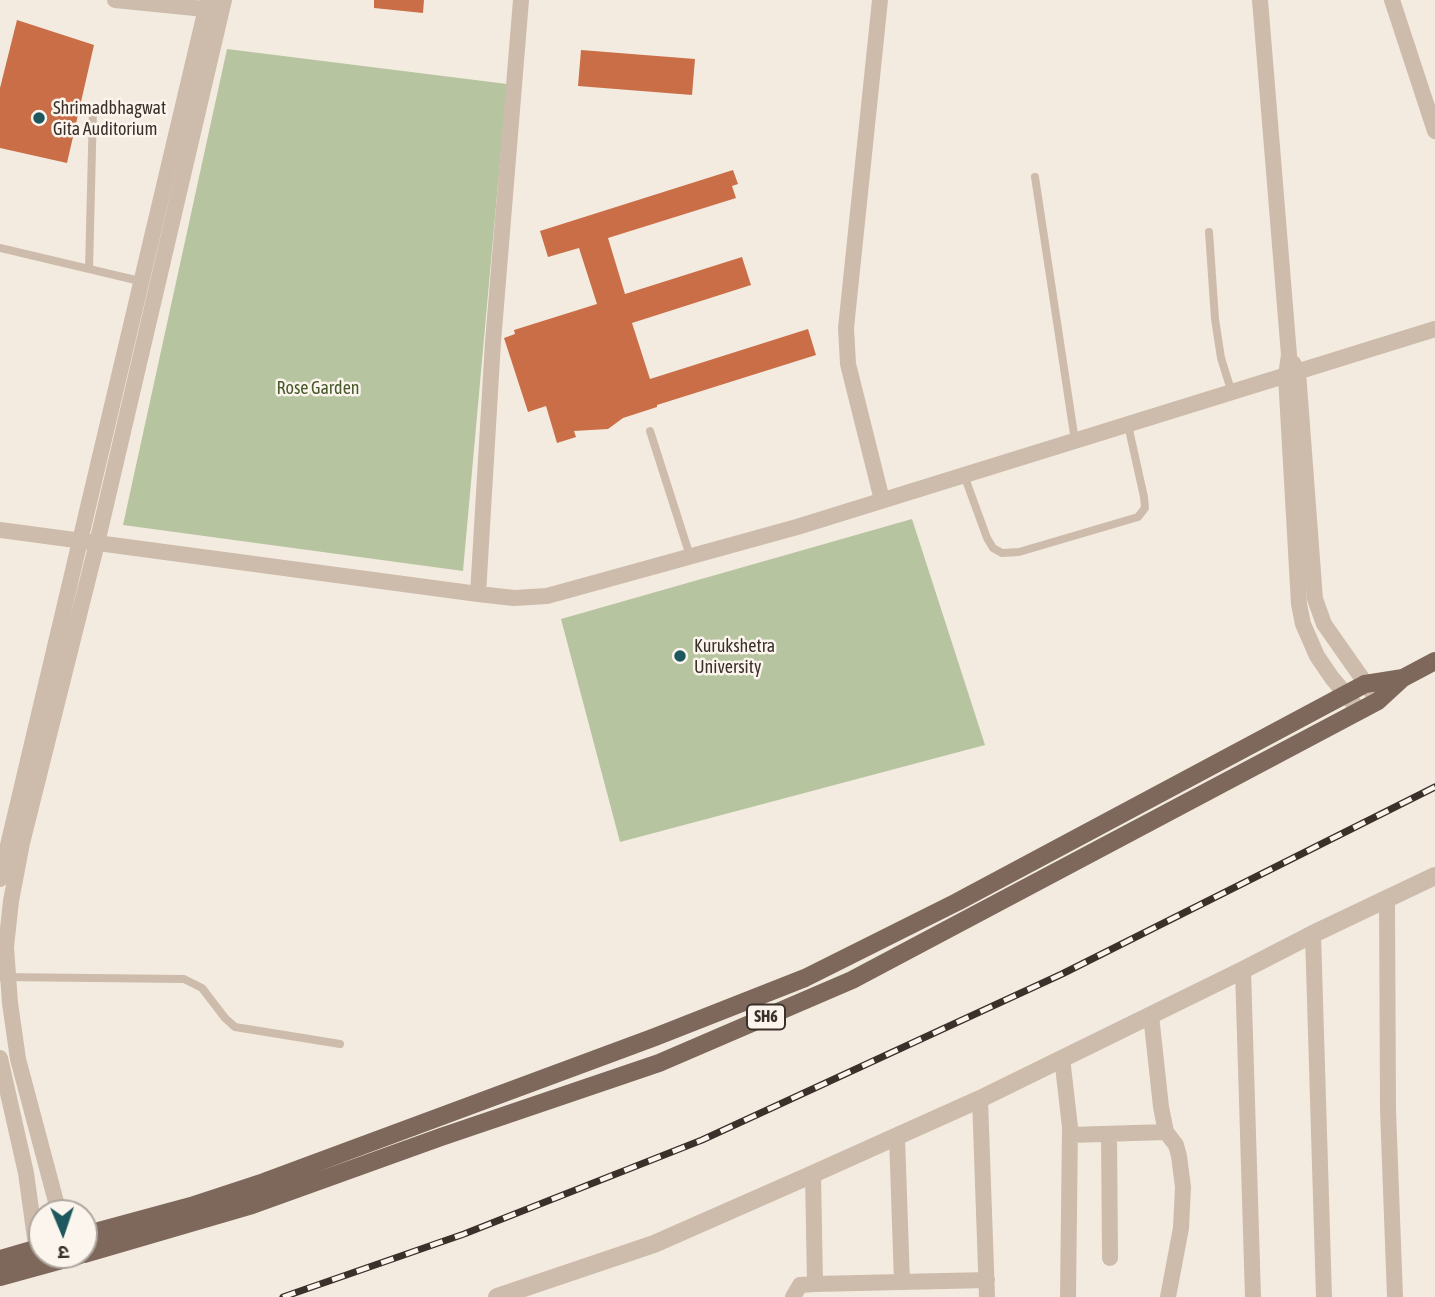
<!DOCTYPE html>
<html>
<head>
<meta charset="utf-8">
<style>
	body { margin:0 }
	#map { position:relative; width:1435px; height:1297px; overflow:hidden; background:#f4ebe0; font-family:"Asap Condensed","Noto Sans Devanagari",sans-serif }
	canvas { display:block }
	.north { position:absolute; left:28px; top:1199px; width:70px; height:70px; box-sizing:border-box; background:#fbf5ed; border:2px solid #aea69f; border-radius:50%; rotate:178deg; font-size:19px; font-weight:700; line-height:28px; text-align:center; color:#3b302a }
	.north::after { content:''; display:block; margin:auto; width:24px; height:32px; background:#1e575e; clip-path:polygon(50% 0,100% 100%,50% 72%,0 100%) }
</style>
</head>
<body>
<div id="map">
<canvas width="1435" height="1297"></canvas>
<div class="north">उ</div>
</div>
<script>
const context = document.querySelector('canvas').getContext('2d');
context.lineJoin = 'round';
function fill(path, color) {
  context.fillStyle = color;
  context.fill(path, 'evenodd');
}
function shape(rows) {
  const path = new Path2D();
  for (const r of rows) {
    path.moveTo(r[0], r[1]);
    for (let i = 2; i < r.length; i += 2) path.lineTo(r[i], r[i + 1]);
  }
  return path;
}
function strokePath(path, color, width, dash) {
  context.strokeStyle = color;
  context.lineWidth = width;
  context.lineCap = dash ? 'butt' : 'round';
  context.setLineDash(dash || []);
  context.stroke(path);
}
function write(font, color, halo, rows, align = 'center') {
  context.font = font + ' "Asap Condensed",sans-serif';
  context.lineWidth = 5;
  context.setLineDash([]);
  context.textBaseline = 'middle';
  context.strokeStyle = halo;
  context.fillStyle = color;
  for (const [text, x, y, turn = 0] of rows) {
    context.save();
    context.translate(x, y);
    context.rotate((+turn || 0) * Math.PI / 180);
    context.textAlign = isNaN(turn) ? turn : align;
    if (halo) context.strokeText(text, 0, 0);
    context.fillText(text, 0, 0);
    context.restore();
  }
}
fill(shape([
	[227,49,507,84,463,571,123,525],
	[912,519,985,745,620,842,561,619]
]), '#b6c49f');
fill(shape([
	[374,0,424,0,423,13,374,8],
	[17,20,94,45,67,163,0,148,0,88],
	[581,50,695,59,692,95,578,86],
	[733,170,738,184,732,186,736,198,608,238,625,294,742,257,751,285,632,323,650,379,808,329,816,355,657,405,657,407,623,418,608,429,574,431,576,437,557,443,546,406,528,412,504,338,515,334,514,330,597,304,579,248,548,257,540,231]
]), '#ca6e48');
strokePath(shape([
	[1035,177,1075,441],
	[1209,232,1215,319,1221,358,1232,393],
	[0,248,144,282],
	[89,269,93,109],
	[650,431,690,556],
	[964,475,987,538,993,548,1002,553,1019,552,1138,517,1145,508,1144,497,1128,425],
	[0,977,184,979,202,988,225,1018,235,1027,340,1044]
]), '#cdbcab', 8);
strokePath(shape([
	[115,0,215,10],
	[880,0,846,328,848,364,882,500],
	[1260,0,1289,355,1286,376,1299,604,1303,624,1317,656,1332,678,1359,710],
	[1392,0,1435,131],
	[1293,363,1298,372,1315,599,1324,624,1378,701],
	[0,530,478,594,514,598,547,596,797,527,1435,329],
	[478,594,493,342,521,0],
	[0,879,208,0],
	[1387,900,1388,1110,1395,1297],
	[1313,934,1324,1297],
	[1243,970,1253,1297],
	[1151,1015,1161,1107,1166,1132,1176,1145,1179,1156,1183,1187,1181,1228,1168,1297],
	[0,1058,26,1173,38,1260],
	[1062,1058,1070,1127,1068,1297],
	[980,1099,987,1297],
	[1109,1134,1110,1258],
	[1070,1135,1166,1132],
	[897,1137,902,1282],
	[813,1174,815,1284],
	[59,1213,18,1059,10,1003,6,947,11,901,22,843,97,543,224,0],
	[793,1297,800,1285,815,1284,987,1280]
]), '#cdbcab', 16);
strokePath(shape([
	[497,1297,654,1244,813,1174,980,1099,1243,970,1313,934,1435,876]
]), '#cdbcab', 18);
strokePath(shape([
	[84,1235,191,1206,264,1182,655,1037,805,978,957,902,1365,684,1403,678],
	[84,1254,252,1205,441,1137,659,1063,852,980,1378,701,1403,678,1435,661],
	[0,1259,42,1247],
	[0,1277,80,1255]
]), '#7d685b', 18);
const rail = shape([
	[283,1297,464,1234,702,1140,1062,974,1435,787]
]);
strokePath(rail, '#3b302a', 7);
strokePath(rail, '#fbf5ed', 4.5, [13]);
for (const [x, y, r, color] of [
	[39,118,7,"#1e575e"],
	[680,656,7,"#1e575e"]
]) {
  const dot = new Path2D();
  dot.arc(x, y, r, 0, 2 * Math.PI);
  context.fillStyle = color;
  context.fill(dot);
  strokePath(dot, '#fbf5ed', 2.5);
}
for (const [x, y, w] of [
	[766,1017,38]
]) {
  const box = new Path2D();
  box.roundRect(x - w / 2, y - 12.5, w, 25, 5);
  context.fillStyle = '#fbf5ed';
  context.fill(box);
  strokePath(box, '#3b302a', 2);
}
write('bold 16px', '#3b302a', null, [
	["SH6",766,1017]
]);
write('18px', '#3b302a', '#fbf5ed', [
	["Shrimadbhagwat",53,108],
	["Gita Auditorium",53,129],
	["Kurukshetra",694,646],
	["University",694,667]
], 'left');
write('18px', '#475a2d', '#fbf5ed', [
	["Rose Garden",318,388]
]);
</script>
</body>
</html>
